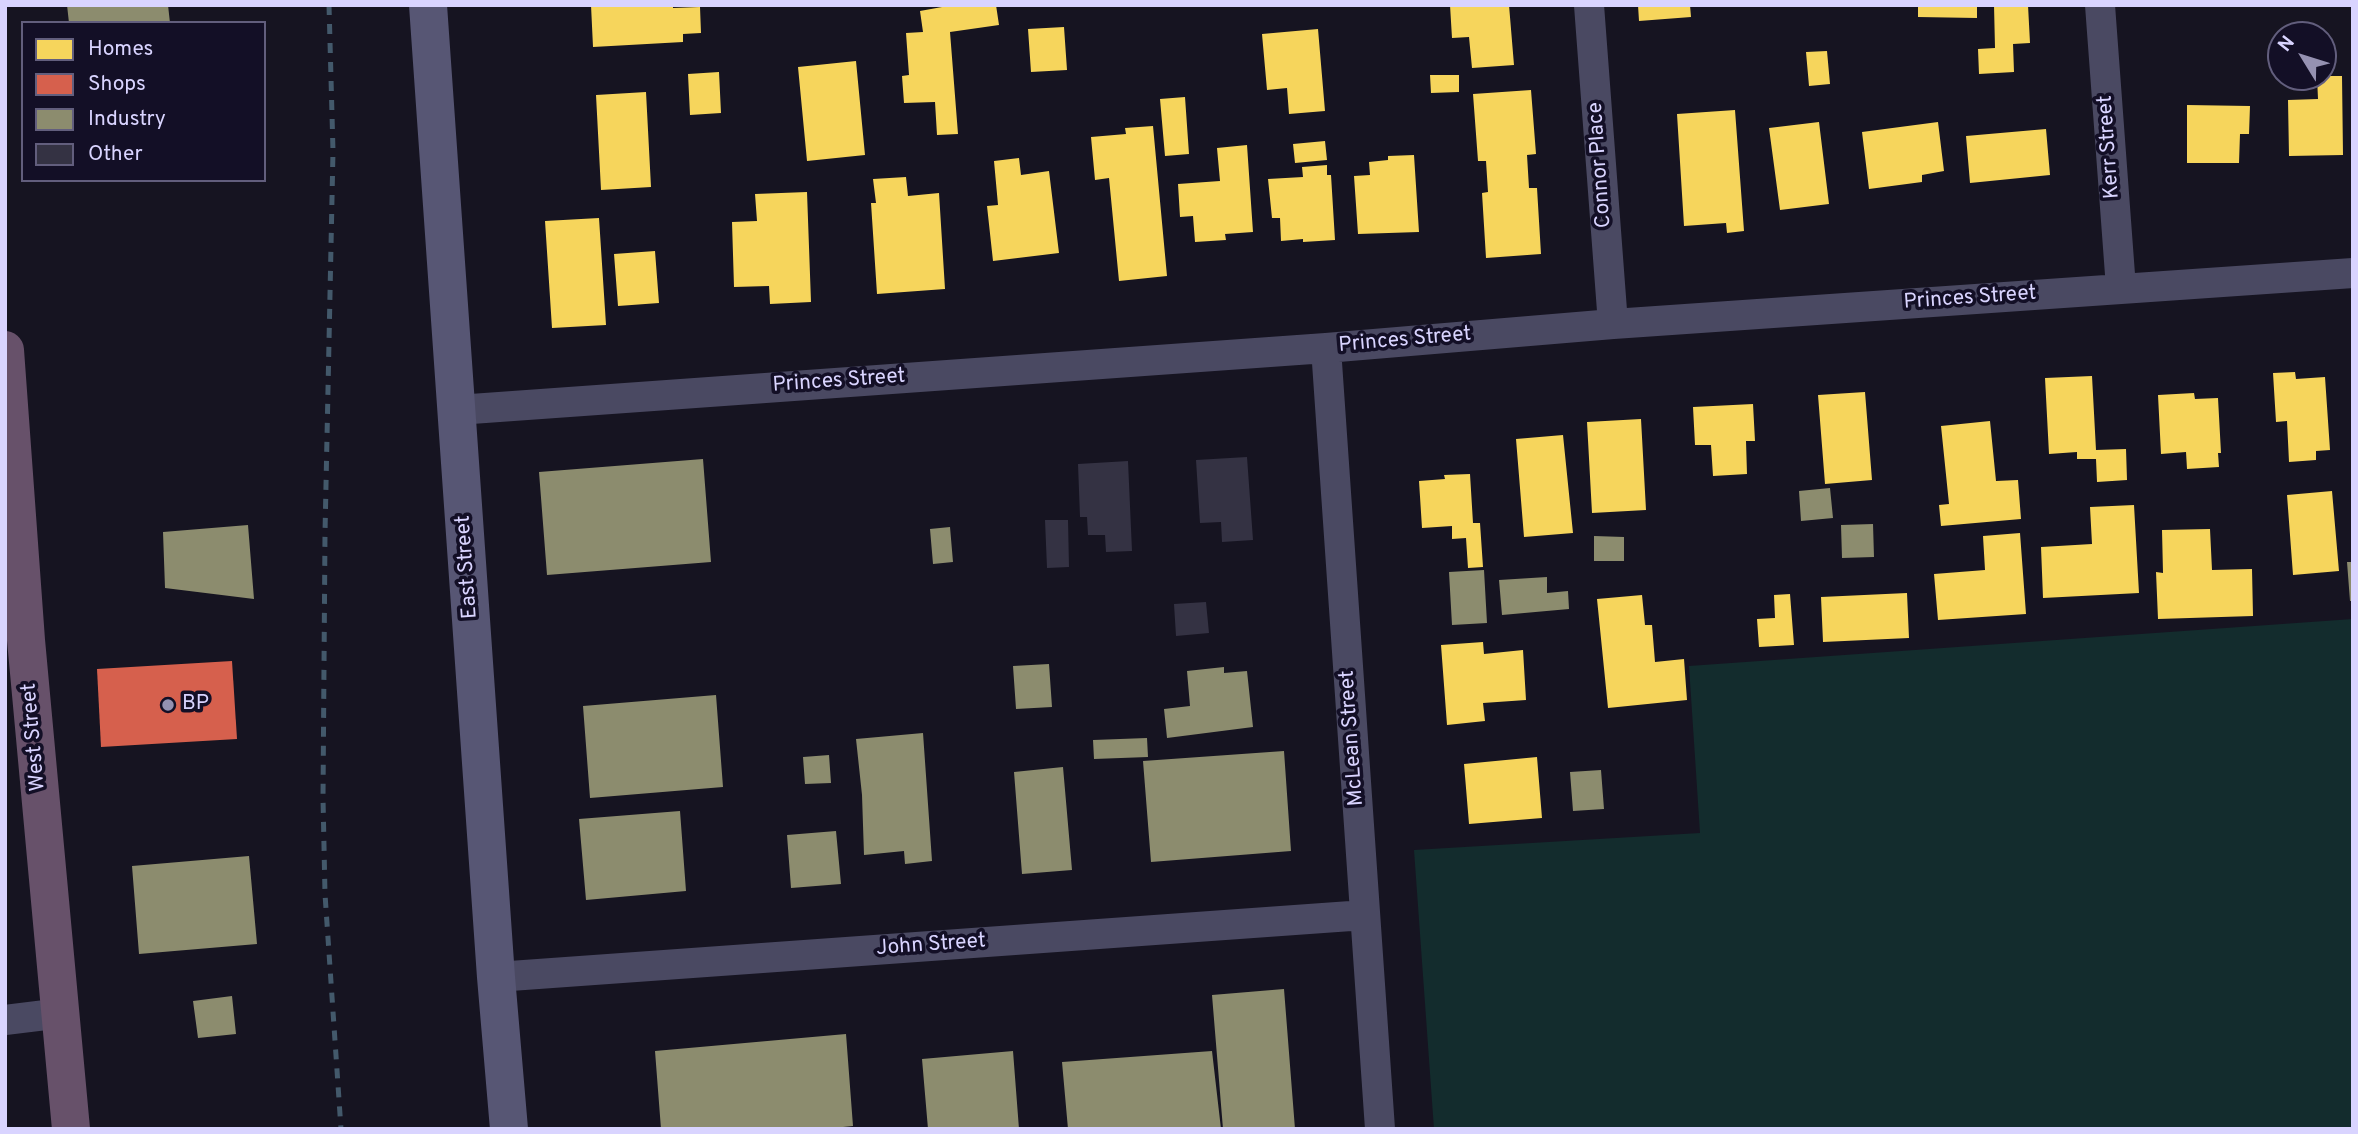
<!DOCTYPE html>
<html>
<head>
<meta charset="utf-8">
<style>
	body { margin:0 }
	#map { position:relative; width:2358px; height:1134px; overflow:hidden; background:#161421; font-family:Overpass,sans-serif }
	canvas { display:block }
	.frame { position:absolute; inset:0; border:7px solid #d9d4ff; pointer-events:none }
	.legend { position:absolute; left:21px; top:21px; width:245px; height:161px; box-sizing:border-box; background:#130f26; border:2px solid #625e7d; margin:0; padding:9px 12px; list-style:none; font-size:21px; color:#d9d4ff }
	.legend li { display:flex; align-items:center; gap:14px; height:35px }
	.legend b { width:35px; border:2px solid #625e7d }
	.north { position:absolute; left:2267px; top:21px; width:70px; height:70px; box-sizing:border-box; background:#130f26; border:2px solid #625e7d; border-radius:50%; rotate:308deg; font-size:19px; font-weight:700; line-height:28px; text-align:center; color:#d9d4ff }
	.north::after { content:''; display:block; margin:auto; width:24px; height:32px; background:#9591b1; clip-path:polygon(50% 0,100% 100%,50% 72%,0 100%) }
</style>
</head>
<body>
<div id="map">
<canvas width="2358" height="1134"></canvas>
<div class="frame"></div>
<ul class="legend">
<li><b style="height:19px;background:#f6d55c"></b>Homes</li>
<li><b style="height:19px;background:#d6604d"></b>Shops</li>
<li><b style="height:19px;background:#8c8c6e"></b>Industry</li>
<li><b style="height:19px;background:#343243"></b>Other</li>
</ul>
<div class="north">N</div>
</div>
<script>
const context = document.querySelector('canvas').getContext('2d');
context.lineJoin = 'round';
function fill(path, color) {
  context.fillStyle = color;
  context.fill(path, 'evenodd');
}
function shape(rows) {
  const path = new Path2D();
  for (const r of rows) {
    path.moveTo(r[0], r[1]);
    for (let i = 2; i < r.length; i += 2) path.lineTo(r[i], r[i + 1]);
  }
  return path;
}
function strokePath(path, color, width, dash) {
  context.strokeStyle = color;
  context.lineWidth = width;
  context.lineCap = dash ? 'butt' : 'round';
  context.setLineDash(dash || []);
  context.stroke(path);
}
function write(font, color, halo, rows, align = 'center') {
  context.font = font + ' Overpass,sans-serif';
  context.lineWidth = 7;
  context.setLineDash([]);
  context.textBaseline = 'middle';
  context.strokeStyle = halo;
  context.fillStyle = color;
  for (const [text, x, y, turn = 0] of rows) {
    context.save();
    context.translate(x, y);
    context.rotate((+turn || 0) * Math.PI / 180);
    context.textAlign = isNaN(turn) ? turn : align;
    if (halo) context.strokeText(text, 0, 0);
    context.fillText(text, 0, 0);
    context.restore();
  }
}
fill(shape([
	[2353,619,2353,1129,1434,1129,1414,850,1700,833,1689,666]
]), '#132c2d');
fill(shape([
	[591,5,673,5,673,8,700,7,701,33,683,34,683,42,593,47],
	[953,5,996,5,999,25,950,32,958,134,937,135,935,102,904,103,902,76,909,75,906,33,923,32,920,11],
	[1450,5,1509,5,1514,65,1472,68,1469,37,1452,38],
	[1638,5,1690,5,1691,17,1639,21],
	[1918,5,1977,5,1977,18,1918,17],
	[1994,5,2028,5,2030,43,2013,44,2014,72,1979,74,1978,49,1995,48],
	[1064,27,1067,70,1031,72,1028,29],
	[1318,29,1325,111,1289,114,1287,88,1267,90,1262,34],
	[1827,51,1830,84,1809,86,1806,52],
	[856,61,865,155,807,161,798,67],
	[719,72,721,113,690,115,688,74],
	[1430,75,1459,75,1459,92,1431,93],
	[2323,76,2342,76,2343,155,2289,156,2288,100,2318,99,2317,77],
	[1531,90,1536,154,1527,155,1529,188,1537,188,1541,254,1486,258,1482,193,1488,192,1486,161,1478,161,1473,94],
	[646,92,651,187,601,190,596,95],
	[1185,97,1189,154,1165,156,1160,99],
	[2187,105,2250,106,2249,134,2240,134,2239,163,2187,163],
	[1735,110,1744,231,1727,233,1726,223,1684,226,1677,114],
	[1819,122,1829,204,1780,210,1769,128],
	[1938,122,1944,171,1922,175,1922,182,1869,189,1862,132],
	[1153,126,1167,276,1119,281,1109,178,1095,180,1091,137,1126,134,1125,128],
	[2046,129,2050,175,1970,183,1966,136],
	[1325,141,1327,160,1295,163,1293,144],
	[1247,145,1253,232,1225,234,1226,240,1195,242,1193,216,1180,217,1178,184,1220,181,1217,148],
	[1414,155,1419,232,1358,234,1354,176,1370,175,1369,162,1388,160,1388,156],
	[1019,158,1021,175,1049,171,1059,253,993,261,987,206,998,205,994,161],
	[1327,165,1327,175,1331,175,1335,240,1303,242,1303,239,1281,241,1280,218,1272,218,1268,179,1303,177,1302,167],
	[906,177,908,196,939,193,945,289,877,294,871,203,876,203,873,179],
	[807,192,811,302,770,304,769,286,734,287,732,222,757,221,755,194],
	[599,218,606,325,552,328,545,221],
	[655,251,659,303,618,306,614,254],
	[2295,372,2296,379,2325,377,2330,450,2316,451,2316,460,2289,462,2287,421,2276,422,2273,373],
	[2092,376,2096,450,2126,449,2127,480,2097,482,2096,459,2077,459,2077,452,2049,454,2045,378],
	[1865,392,1872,480,1825,484,1818,395],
	[2194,393,2195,399,2218,398,2221,453,2218,453,2219,467,2187,469,2186,452,2161,454,2158,395],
	[1753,404,1755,441,1746,441,1747,474,1713,476,1711,445,1695,445,1693,407],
	[1641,419,1646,510,1592,513,1587,422],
	[1990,421,1996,481,2018,480,2021,519,1941,526,1939,505,1949,504,1941,426],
	[1563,435,1573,533,1524,537,1516,439],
	[1470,474,1473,523,1480,523,1483,567,1468,568,1466,538,1452,539,1452,526,1422,528,1419,481,1445,479,1444,475],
	[2332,491,2339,571,2293,575,2287,495],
	[2134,505,2139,593,2043,598,2041,547,2092,544,2090,507],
	[2210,529,2212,570,2252,569,2253,616,2158,619,2156,572,2163,573,2162,530],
	[2020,533,2026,614,1938,620,1934,574,1985,570,1983,536],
	[1907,593,1909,638,1823,642,1821,597],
	[1790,594,1794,645,1759,647,1757,619,1775,618,1774,595],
	[1642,595,1645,625,1652,625,1655,662,1684,659,1687,700,1608,708,1597,599],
	[1483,642,1484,654,1523,650,1526,700,1483,703,1485,721,1447,725,1441,645],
	[1537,757,1542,818,1469,824,1464,764]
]), '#f6d55c');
fill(shape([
	[232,661,237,739,101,747,97,669]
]), '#d6604d');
fill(shape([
	[67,5,168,5,170,23,69,23],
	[703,459,711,562,547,575,539,472],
	[1830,488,1833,518,1801,521,1799,491],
	[1873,524,1874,557,1842,558,1841,525],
	[248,525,254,599,165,588,163,532],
	[950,527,953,562,933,564,930,529],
	[1594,536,1624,537,1624,561,1594,561],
	[2347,562,2353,562,2353,601,2350,601],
	[1484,570,1487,623,1452,625,1449,572],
	[1547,577,1547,593,1568,591,1569,609,1502,615,1499,580],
	[1049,664,1052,707,1016,709,1013,666],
	[1224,667,1224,673,1247,671,1253,727,1167,738,1164,709,1190,706,1187,671],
	[716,695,723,787,590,798,583,706],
	[923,733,932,861,905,864,904,851,864,855,862,795,856,739],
	[1147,738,1148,757,1094,759,1093,740],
	[1284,751,1291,851,1151,862,1143,761],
	[829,755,831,783,805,784,803,757],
	[1063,767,1072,870,1022,874,1014,772],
	[1601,770,1604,809,1573,811,1570,772],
	[680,811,686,891,586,900,579,819],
	[836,831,841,884,791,888,787,835],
	[249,856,257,944,139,954,132,866],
	[1284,989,1295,1129,1223,1129,1212,995],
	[232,996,236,1034,198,1038,193,1001],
	[846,1034,853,1126,823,1129,661,1129,655,1051],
	[1013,1051,1019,1129,928,1129,922,1059],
	[1212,1051,1221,1129,1068,1129,1062,1062]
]), '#8c8c6e');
fill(shape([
	[1247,457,1253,540,1222,542,1221,522,1200,523,1196,460],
	[1128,461,1132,551,1106,552,1105,535,1088,535,1087,517,1080,517,1078,464],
	[1045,520,1068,520,1069,567,1047,568],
	[1206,602,1209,633,1176,636,1174,604]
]), '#343243');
strokePath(shape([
	[1589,5,1613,324],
	[2100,5,2121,288],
	[1326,348,1380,1129],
	[457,410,1326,348,1613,324,2353,273],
	[496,977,1365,915],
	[5,1020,62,1013]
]), '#4a4962', 30);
strokePath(shape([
	[428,5,496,977,509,1129]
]), '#575674', 38);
strokePath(shape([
	[5,350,26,640,71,1129]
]), '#67516a', 38);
strokePath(shape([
	[329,5,333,151,325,533,323,798,325,894,341,1129]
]), '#43596b', 5, [10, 9]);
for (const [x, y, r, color] of [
	[168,705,7,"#9591b1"]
]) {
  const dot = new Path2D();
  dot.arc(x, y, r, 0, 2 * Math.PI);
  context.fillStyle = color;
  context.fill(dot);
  strokePath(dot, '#130f26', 2.5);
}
write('21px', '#d9d4ff', '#130f26', [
	["Kerr Street",2110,147,-94],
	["Connor Place",1601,165,-94],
	["Princes Street",1970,299,-4],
	["Princes Street",1405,341,-5],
	["Princes Street",839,382,-4],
	["East Street",468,567,-94],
	["West Street",35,737,-95],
	["McLean Street",1353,738,-94],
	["John Street",931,946,-4]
]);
write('21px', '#d9d4ff', '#130f26', [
	["BP",182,705]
], 'left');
</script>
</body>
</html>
